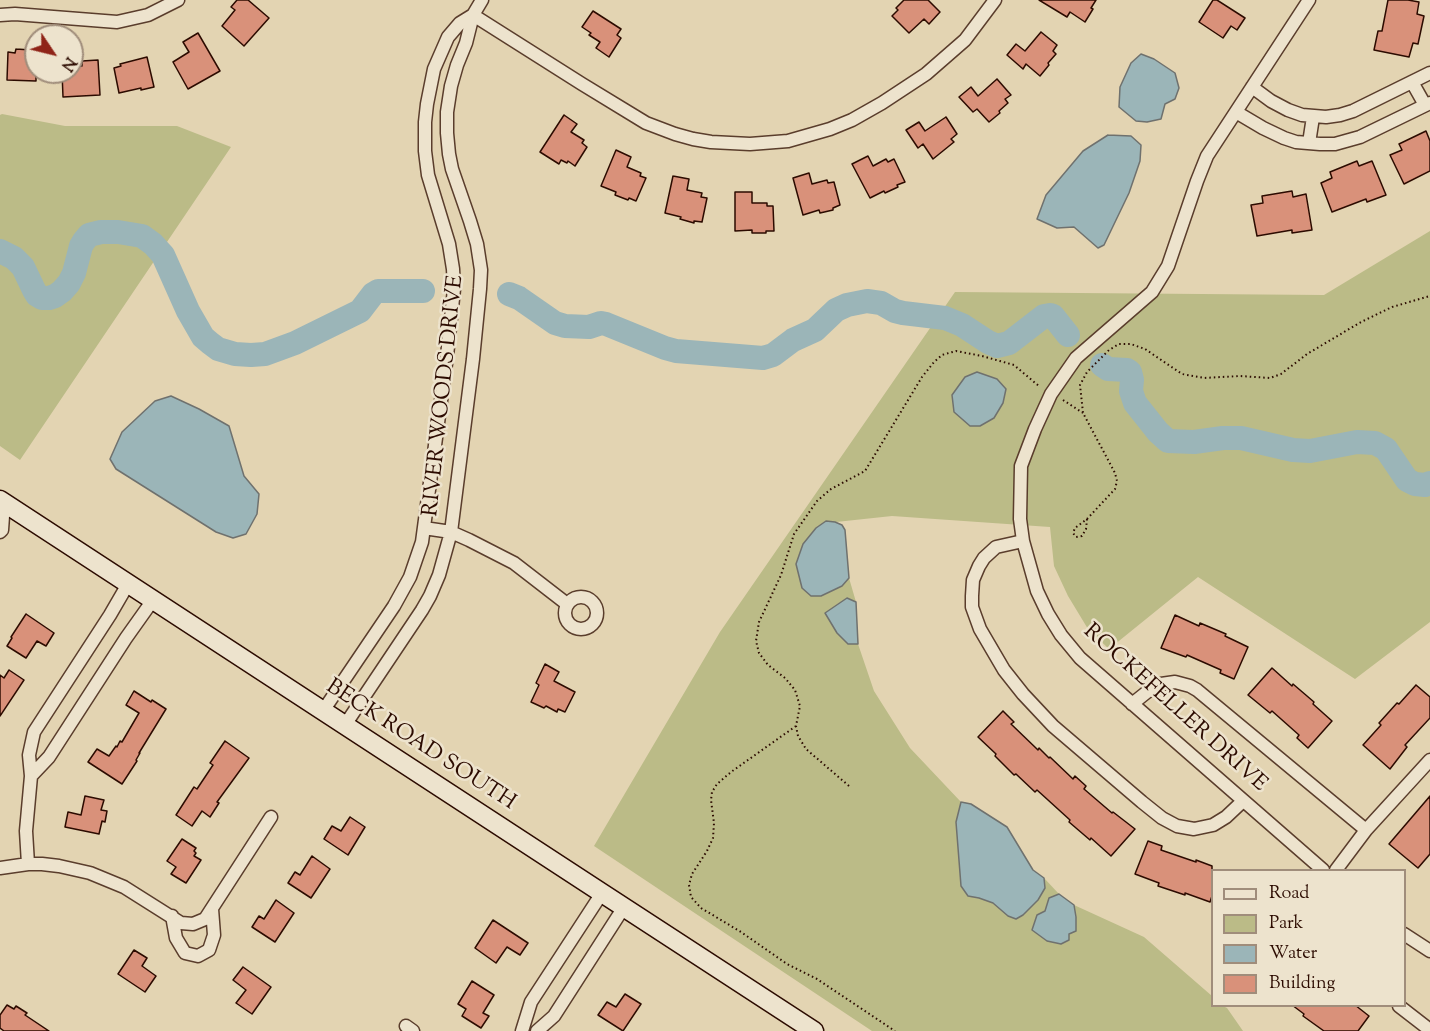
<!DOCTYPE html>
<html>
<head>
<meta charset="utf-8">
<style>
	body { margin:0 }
	#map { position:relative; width:1430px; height:1031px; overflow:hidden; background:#e3d4b2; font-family:"Sorts Mill Goudy",serif }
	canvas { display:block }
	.legend { position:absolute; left:1211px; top:869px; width:195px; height:138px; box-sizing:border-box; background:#ede3cd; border:2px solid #a08d7b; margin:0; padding:8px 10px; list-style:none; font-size:18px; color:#2c0b00 }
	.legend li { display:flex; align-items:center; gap:12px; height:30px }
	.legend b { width:30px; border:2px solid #a08d7b }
	.north { position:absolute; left:24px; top:24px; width:60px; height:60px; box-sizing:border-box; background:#ede3cd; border:2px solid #a08d7b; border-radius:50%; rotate:125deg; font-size:16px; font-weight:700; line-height:24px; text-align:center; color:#2c0b00 }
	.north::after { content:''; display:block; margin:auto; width:21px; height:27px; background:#8f2418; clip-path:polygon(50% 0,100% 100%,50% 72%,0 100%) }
</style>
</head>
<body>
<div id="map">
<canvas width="1430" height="1031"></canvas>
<ul class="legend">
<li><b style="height:8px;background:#ede3cd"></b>Road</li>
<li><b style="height:16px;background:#bbbb87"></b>Park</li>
<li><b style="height:16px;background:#9bb5b8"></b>Water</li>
<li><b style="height:16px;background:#d9917a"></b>Building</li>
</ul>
<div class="north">N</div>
</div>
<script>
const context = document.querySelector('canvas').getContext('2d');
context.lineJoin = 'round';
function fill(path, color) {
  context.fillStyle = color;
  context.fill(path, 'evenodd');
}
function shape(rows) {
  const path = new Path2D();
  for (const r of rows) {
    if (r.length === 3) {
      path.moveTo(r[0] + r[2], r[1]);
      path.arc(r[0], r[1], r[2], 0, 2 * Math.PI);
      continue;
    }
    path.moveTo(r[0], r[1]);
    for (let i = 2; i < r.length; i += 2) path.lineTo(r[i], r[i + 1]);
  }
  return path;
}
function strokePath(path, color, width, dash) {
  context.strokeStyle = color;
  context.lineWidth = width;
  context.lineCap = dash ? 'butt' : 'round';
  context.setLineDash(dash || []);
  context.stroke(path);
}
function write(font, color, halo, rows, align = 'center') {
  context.font = font + ' "Sorts Mill Goudy",serif';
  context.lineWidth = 5;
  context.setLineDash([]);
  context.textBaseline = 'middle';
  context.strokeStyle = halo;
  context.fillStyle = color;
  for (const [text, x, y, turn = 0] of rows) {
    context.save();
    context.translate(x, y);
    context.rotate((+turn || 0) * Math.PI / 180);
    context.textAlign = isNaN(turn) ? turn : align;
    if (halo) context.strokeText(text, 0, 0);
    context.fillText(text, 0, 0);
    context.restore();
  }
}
fill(shape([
	[2,114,65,126,177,126,231,147,20,460,0,446,0,115],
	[1430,231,1430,622,1355,679,1198,577,1109,649,1088,629,1068,596,1054,566,1050,527,892,516,836,522,842,525,845,530,849,578,856,602,858,644,874,691,910,748,961,802,971,804,1007,827,1033,870,1044,878,1059,894,1074,905,1144,937,1212,996,1212,1006,1223,1006,1227,1008,1243,1031,872,1031,594,846,720,632,955,292,1324,295]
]), '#bbbb87');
const water = shape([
	[1141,54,1154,59,1175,73,1179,88,1175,99,1165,104,1161,119,1147,122,1136,121,1119,107,1120,87,1131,63,1141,54],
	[1108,135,1131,136,1141,145,1140,161,1129,193,1104,245,1098,248,1074,227,1057,228,1037,219,1046,195,1083,151,1108,135],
	[977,372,997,379,1006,389,1003,403,994,418,980,426,970,426,954,412,952,395,965,377,977,372],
	[171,396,199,409,229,426,244,476,259,494,257,514,246,534,233,538,216,532,116,469,110,459,122,432,155,401,171,396],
	[826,521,835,522,842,525,845,530,849,578,842,586,821,596,811,596,802,588,796,564,803,544,816,528,826,521],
	[847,598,856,602,858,644,848,644,837,633,825,613,847,598],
	[961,802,971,804,1007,827,1033,870,1044,878,1045,888,1038,900,1023,915,1016,919,1008,916,993,903,979,898,968,896,961,886,956,822,961,802],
	[1059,894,1074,905,1076,917,1076,931,1069,934,1069,940,1061,944,1047,941,1032,930,1037,915,1045,911,1049,898,1059,894]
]);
fill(water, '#9bb5b8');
strokePath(water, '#6f716e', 1.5);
strokePath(shape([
	[0,251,14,258,23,267,34,290,37,295,42,298,49,298,55,296,62,291,69,283,74,273,81,246,84,241,89,235,101,232,118,232,142,236,153,244,163,255,188,311,203,337,210,343,218,349,235,354,251,355,265,354,295,343,360,311,373,294,378,291,423,291],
	[509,294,519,298,555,323,565,326,589,327,601,323,606,324,665,348,676,351,763,358,773,355,793,340,815,330,836,310,847,305,867,301,881,303,895,311,903,313,945,318,962,325,988,342,997,346,1009,343,1044,316,1050,315,1053,316,1068,335],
	[1102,365,1108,369,1127,370,1130,372,1132,380,1131,391,1135,403,1158,432,1168,441,1194,442,1223,438,1241,438,1293,450,1310,451,1357,442,1375,443,1386,449,1407,480,1415,484,1425,485,1430,483]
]), '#9bb5b8', 24);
const building = shape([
	[237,0,248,0,269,18,244,46,222,26,235,10,231,7,237,0],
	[904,0,928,0,940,12,929,24,924,19,909,33,892,16,898,10,896,8,904,0],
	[1039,0,1096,0,1091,8,1093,9,1085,22,1070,12,1067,17,1039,0],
	[1213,0,1217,0,1245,18,1237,30,1231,26,1223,38,1199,22,1213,0],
	[1388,0,1408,0,1419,2,1417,14,1424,16,1418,44,1413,43,1409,57,1374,50,1378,31,1382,31,1388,0],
	[593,11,621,29,617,35,621,38,609,57,596,48,600,42,589,35,591,33,582,27,593,11],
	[1041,32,1057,45,1053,51,1056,54,1048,63,1049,65,1040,76,1026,64,1023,69,1007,55,1016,44,1025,51,1041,32],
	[198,33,220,71,188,89,173,62,189,52,183,42,198,33],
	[16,49,31,50,31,52,36,52,36,81,7,80,8,52,15,53,16,49],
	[147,57,154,87,141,90,141,88,119,93,114,68,121,66,120,64,147,57],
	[98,60,100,95,63,97,62,72,72,72,72,67,82,66,82,61,98,60],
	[997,79,1011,95,1005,99,1008,103,999,111,1000,113,989,122,977,109,973,112,959,97,971,87,978,96,997,79],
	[564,115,577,124,571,132,584,140,582,143,587,147,575,166,568,161,567,163,561,160,559,164,540,152,564,115],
	[946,117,957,134,951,139,954,142,933,159,923,144,918,148,906,130,919,122,925,131,946,117],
	[1426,131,1430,141,1430,171,1404,184,1390,155,1402,150,1399,144,1426,131],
	[616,150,631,157,627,167,641,173,640,176,646,178,636,201,629,198,628,200,615,195,616,192,601,186,616,150],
	[868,156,873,166,886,159,888,162,894,159,905,182,897,185,898,187,885,193,884,191,870,198,852,164,868,156],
	[1357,161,1359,166,1372,161,1386,195,1367,202,1366,199,1332,212,1321,183,1332,178,1330,172,1357,161],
	[809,173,812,184,827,180,828,183,834,182,840,205,833,208,833,210,820,213,819,210,803,215,793,178,809,173],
	[673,176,689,179,687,190,702,193,701,197,707,198,702,222,694,221,694,223,680,219,681,217,665,213,673,176],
	[1292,191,1293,197,1306,194,1312,230,1292,233,1292,230,1257,236,1251,205,1263,203,1262,196,1292,191],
	[735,192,752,192,752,203,767,203,767,206,773,206,774,231,766,231,766,233,752,233,752,230,735,231,735,192],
	[26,614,54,633,46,646,37,641,26,658,7,646,12,638,11,637,26,614],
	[1175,615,1199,626,1200,623,1226,634,1225,636,1248,647,1234,679,1220,673,1221,670,1187,655,1186,657,1161,648,1175,615],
	[545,664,559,672,554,681,575,692,565,712,558,709,557,712,546,706,544,708,531,702,539,685,536,683,545,664],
	[1272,668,1292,686,1293,684,1314,702,1313,704,1332,721,1308,748,1297,738,1299,735,1272,711,1270,713,1248,695,1272,668],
	[9,670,24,680,0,716,0,675,4,678,9,670],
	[1416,685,1430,697,1430,718,1405,745,1407,747,1390,769,1363,745,1381,725,1379,723,1397,703,1399,704,1416,685],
	[134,691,151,702,152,700,166,709,139,753,140,753,136,760,137,761,122,784,88,762,97,749,109,756,116,746,117,747,120,741,122,742,139,713,126,705,134,691],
	[1003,711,1014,722,1011,724,1038,750,1039,748,1049,758,1050,757,1073,779,1075,776,1086,786,1084,789,1112,813,1113,812,1135,829,1111,856,1091,838,1090,840,1069,822,1070,820,1037,790,1035,792,1016,774,1014,775,995,756,996,754,978,737,1003,711],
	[225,741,249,758,217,802,219,803,210,817,202,811,192,826,176,815,194,787,197,789,213,765,210,763,225,741],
	[85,796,104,800,101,810,107,811,105,822,102,821,99,834,65,827,68,812,81,815,85,796],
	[1430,796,1430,854,1418,868,1389,844,1430,796],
	[350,817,365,827,348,855,324,839,332,826,341,831,350,817],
	[182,839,196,848,194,851,196,853,194,856,201,860,186,883,171,874,176,867,167,861,182,839],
	[1148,841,1162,846,1161,850,1196,862,1196,860,1212,866,1212,896,1210,902,1185,893,1185,895,1158,886,1159,883,1135,874,1148,841],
	[312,856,330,869,311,898,288,883,295,872,300,875,312,856],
	[276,900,294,913,275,942,252,927,259,916,264,919,276,900],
	[493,920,528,943,520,955,507,947,496,963,475,948,493,920],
	[134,950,147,958,142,966,156,976,145,992,118,974,134,950],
	[243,967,271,987,252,1014,236,1003,246,990,233,980,243,967],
	[472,981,494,995,483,1013,489,1016,481,1028,462,1016,466,1009,458,1004,472,981],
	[625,994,641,1004,623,1031,598,1015,607,1002,616,1007,625,994],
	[7,1005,14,1009,16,1006,27,1013,25,1015,49,1031,4,1031,0,1028,0,1015,7,1005],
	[1292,1005,1355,1005,1369,1016,1358,1031,1324,1031,1303,1016,1304,1014,1292,1005]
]);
fill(building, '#d9917a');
strokePath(building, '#2c0b00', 1.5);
const minor = shape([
	[1309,0,1207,156,1197,181,1168,266,1152,292,1076,358,1051,394,1035,429,1021,466,1020,519,1023,541,1037,591,1048,614,1061,635,1080,658,1323,870],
	[0,15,15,14,117,22,148,15,178,0],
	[473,15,582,84,646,123,675,134,693,139,711,142,750,144,788,141,830,129,852,120,882,103,926,74,965,40,995,0],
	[1412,82,1425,105],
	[1252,87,1271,101,1288,110,1302,115,1326,117,1340,115,1353,111,1430,73],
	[1236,112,1263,128,1284,138,1296,142,1320,144,1335,144,1360,137,1430,103],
	[1309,143,1313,117],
	[424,528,451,532,469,540,514,563,567,604],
	[0,532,2,530,4,502],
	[1023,541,996,547,984,558,979,566,973,580,972,596,972,607,980,629,1004,670,1023,694,1053,726,1142,802,1162,818,1177,826,1194,829,1213,825,1226,817,1243,801],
	[581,613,16],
	[1132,704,1147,692,1161,684,1175,682,1190,686,1197,690,1366,830],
	[323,711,394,606,410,577,422,542,447,356,454,289,453,269,449,244,428,175,425,151,425,122,427,104,434,69,448,37,460,23,473,15],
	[345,725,422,610,430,596,439,575,451,532,473,359,480,289,481,270,477,244,470,221,452,169,449,154,447,133,447,112,451,86,457,65,466,43,473,15,482,0],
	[31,776,49,757,126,638,153,600],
	[28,864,26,831,31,776,29,755,34,732,110,615,128,584],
	[0,868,28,864,42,864,59,866,90,873,124,887,181,923,193,924,205,919,271,817],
	[1336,870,1366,830,1430,760],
	[172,916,176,938,185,953,198,956,209,950,214,935,212,909],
	[1404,934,1430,951],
	[1399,1006,1430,1030],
	[406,1026,413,1031],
	[522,1031,531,1002,602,893],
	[537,1031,554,1016,624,907]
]);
const secondary = shape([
	[0,500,602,893,814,1031]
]);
strokePath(minor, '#5a3d2c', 15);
strokePath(secondary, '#2c0b00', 21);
strokePath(shape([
	[1063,400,1083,413],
	[1087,519,1086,529,1082,536,1076,537,1073,533,1075,528,1087,519,1115,489,1117,481,1115,473,1083,413,1080,385,1087,372,1109,350,1119,344,1131,344,1145,349,1182,374,1204,378,1240,376,1270,378,1281,374,1307,354,1361,322,1392,307,1430,296],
	[796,726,731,772,717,784,712,792,711,800,714,823,713,838,707,851,692,874,689,885,691,897,701,908,741,932,787,964,817,979,895,1031],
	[849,786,806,749,798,736,796,726,800,706,795,690,785,678,768,665,759,653,756,641,759,622,781,575,794,534,817,501,831,489,865,471,922,377,934,362,942,355,956,351,982,356,1014,365,1040,387]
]), '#2c0b00', 2, [1.5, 3]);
strokePath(minor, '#ede3cd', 12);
strokePath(secondary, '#ede3cd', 18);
write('22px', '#2c0b00', '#ede3cd', [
	["RIVER WOODS DRIVE",445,396,-84],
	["ROCKEFELLER DRIVE",1174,709,42],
	["BECK ROAD SOUTH",420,746,33]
]);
</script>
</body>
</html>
